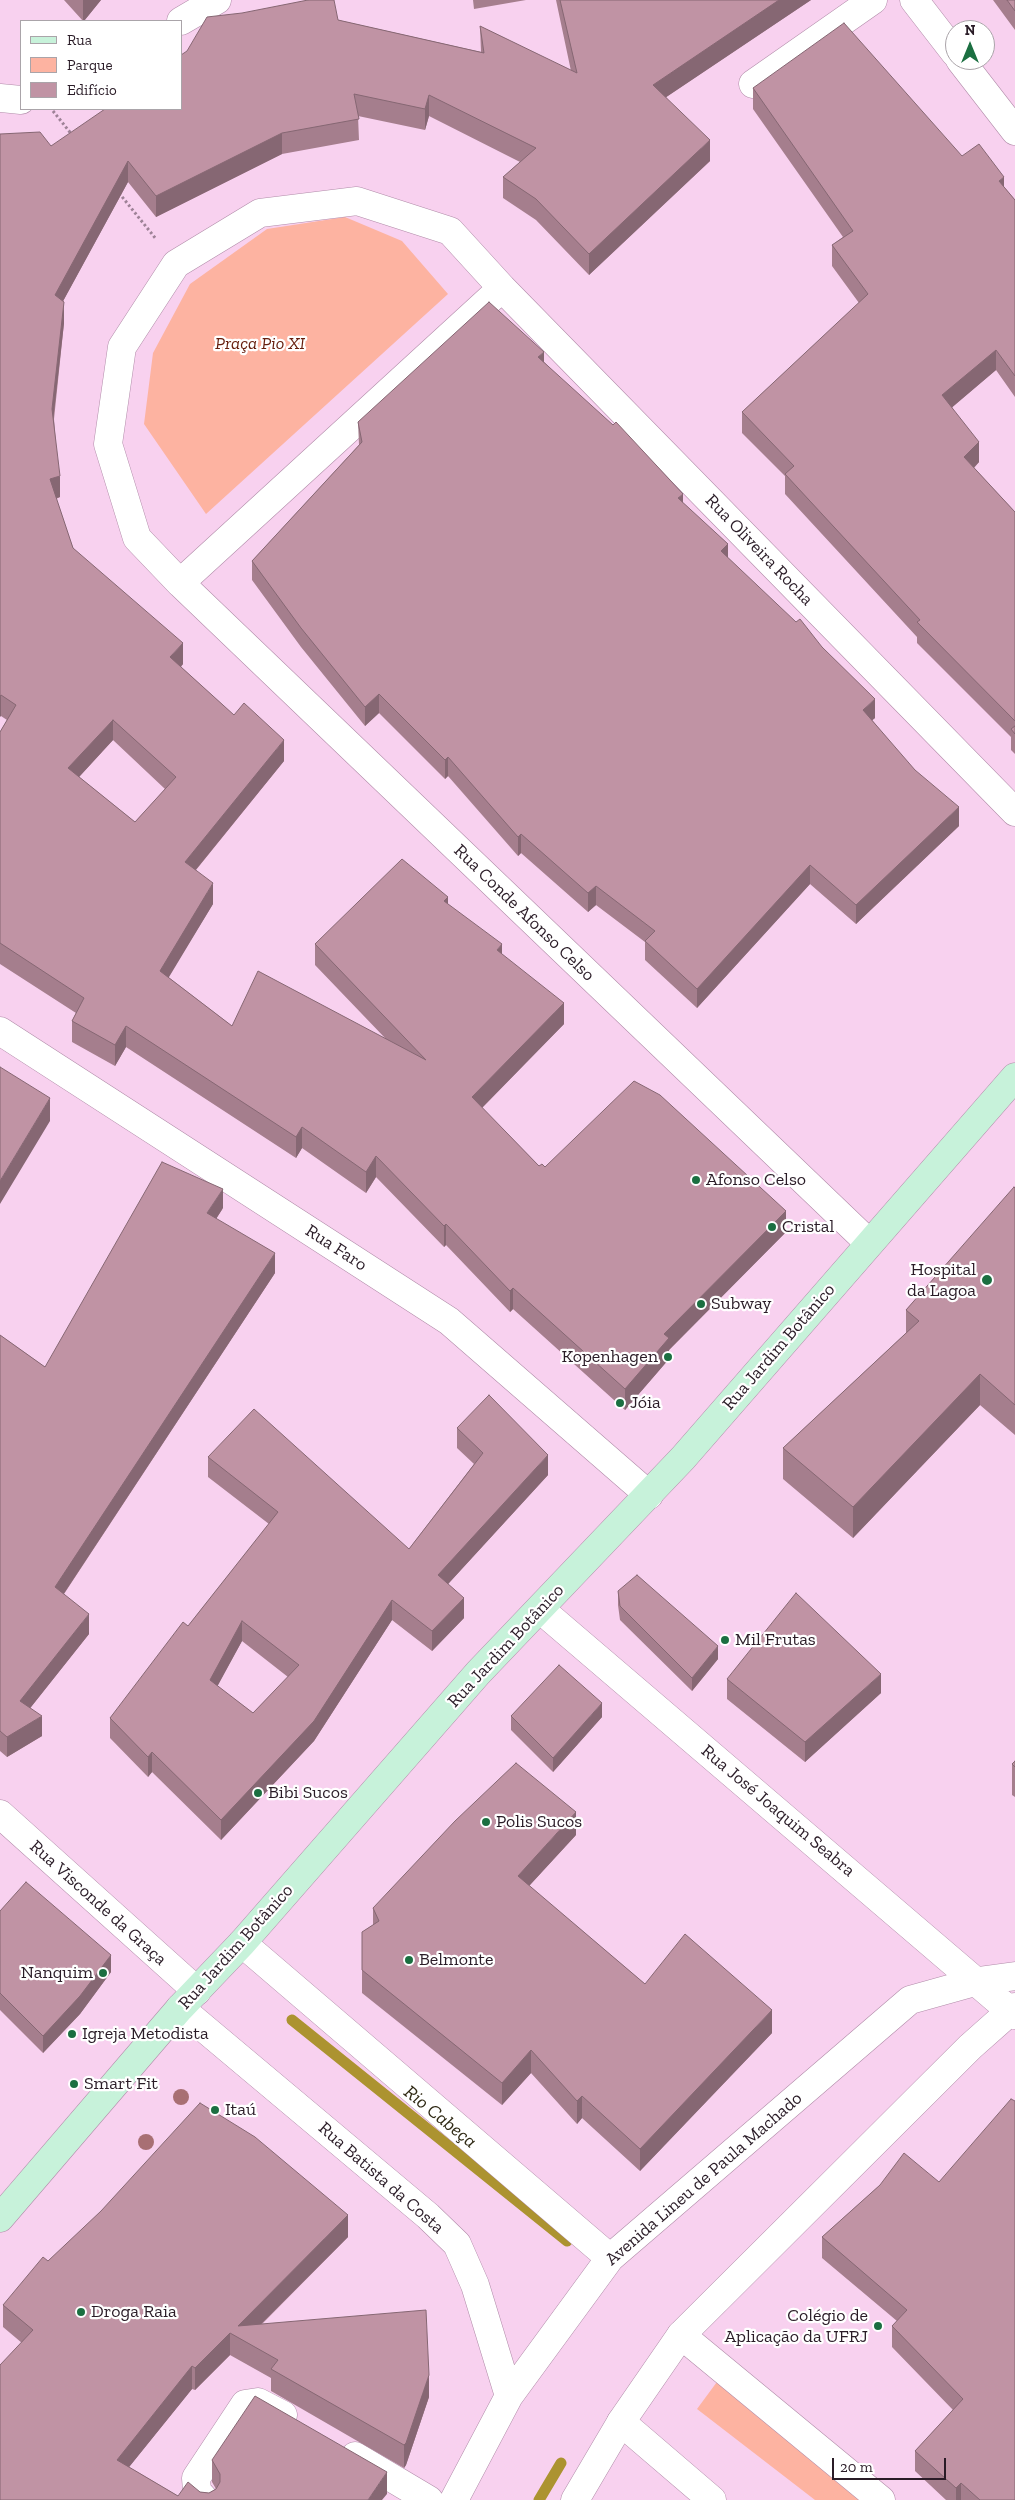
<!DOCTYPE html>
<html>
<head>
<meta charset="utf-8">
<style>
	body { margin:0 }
	#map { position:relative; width:1015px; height:2500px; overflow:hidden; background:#f8d1ef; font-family:"Zilla Slab",serif }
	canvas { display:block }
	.legend { position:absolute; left:20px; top:20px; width:162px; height:90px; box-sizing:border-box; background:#fff; border:1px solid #aaa4a9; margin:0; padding:6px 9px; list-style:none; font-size:15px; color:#2a1c27 }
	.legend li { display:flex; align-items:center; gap:10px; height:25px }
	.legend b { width:25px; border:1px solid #aaa4a9 }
	.north { position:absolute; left:945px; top:20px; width:50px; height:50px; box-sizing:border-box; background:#fff; border:1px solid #aaa4a9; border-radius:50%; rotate:0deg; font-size:14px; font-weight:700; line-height:20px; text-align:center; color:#2a1c27 }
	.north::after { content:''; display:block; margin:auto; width:18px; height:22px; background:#1b6f41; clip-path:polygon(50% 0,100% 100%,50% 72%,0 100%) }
	.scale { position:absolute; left:832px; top:2458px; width:114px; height:22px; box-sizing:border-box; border:2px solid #2a1c27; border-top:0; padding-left:6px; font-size:15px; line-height:18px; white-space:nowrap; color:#2a1c27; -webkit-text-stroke:4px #fff; paint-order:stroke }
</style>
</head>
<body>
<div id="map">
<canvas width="1015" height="2500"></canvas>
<ul class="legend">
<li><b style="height:6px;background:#c7f2da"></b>Rua</li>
<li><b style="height:14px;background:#fdb3a1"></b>Parque</li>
<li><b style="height:14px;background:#c093a4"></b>Edifício</li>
</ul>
<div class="north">N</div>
<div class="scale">20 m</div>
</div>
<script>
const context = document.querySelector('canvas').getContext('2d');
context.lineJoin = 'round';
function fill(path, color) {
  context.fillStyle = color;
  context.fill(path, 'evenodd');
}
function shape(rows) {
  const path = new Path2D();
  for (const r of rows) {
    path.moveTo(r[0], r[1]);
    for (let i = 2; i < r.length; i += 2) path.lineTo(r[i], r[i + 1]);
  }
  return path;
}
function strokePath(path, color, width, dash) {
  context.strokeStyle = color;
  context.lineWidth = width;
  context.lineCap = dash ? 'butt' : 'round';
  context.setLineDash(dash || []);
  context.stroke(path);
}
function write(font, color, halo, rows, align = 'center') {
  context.font = font + ' "Zilla Slab",serif';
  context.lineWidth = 4.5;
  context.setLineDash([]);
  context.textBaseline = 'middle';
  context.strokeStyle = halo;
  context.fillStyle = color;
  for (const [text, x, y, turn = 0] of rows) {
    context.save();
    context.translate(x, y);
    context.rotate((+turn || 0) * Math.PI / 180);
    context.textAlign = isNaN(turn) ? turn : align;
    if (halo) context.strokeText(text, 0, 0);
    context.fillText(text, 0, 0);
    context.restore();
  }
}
fill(shape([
	[345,217,402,241,448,294,206,514,144,424,153,353,190,284,267,229],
	[725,2371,882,2500,815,2500,697,2409]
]), '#fdb3a1');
strokePath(shape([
	[292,2020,567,2241],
	[539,2500,561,2463]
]), '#ac9330', 11);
const minor = shape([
	[914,0,955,53],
	[181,21,217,0],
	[960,60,1015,131],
	[753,84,873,0],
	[0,98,21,100],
	[180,583,502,288],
	[0,1031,449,1321,649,1495],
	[869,1243,180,583,137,538,108,444,122,347,176,264,260,213,357,201,450,231,502,288,1015,812],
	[540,1609,1015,2015],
	[0,1814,197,1991],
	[242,1943,610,2258],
	[180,2008,428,2216,457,2244,475,2285,509,2396],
	[681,2335,881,2500],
	[621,2422,712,2500],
	[355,2456,429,2500],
	[205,2500,197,2491,196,2478,245,2404,258,2402,283,2415],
	[454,2500,509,2396,610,2258,910,2000,978,1981,1015,1976]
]);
const tertiary = shape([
	[575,2500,621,2422,681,2335,970,2047,1015,2007]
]);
const secondary = shape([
	[0,2218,180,2008,242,1943,478,1673,683,1458,1015,1077]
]);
strokePath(minor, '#b08ba8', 29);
strokePath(tertiary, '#b08ba8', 29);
strokePath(secondary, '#b08ba8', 29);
strokePath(shape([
	[53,111,73,136],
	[119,193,156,239]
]), '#9e8297', 3, [2.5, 2.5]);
strokePath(minor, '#fff', 28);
strokePath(tertiary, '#fff', 28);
strokePath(secondary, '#c7f2da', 28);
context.fillStyle = '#a86f73';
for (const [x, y] of [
	[181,2097],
	[146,2142]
]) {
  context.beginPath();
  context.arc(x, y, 8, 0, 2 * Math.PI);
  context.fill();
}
fill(shape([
	[64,0,101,0,84,21,83,21],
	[473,0,526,0,474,9],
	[556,0,811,0,666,97,710,161,589,275,536,220,503,198,503,177,520,162,429,116,425,130,358,116,359,140,282,154,156,217,128,182,63,301,64,323,54,419,60,497,56,499,73,548,183,664,181,667,284,761,196,870,213,904,168,977,232,1026,385,1038,315,965,315,944,448,904,502,955,564,1024,482,1108,539,1166,545,1167,786,1232,669,1350,669,1359,625,1410,513,1309,510,1312,446,1245,444,1247,376,1177,366,1193,302,1148,296,1158,126,1047,115,1066,72,1042,72,1021,76,1013,0,964,0,732,7,720,1,716,0,134,51,146,338,20,481,52,480,26,571,71],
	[113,740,165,789,135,822,79,777],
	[993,0,1015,0,1015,30],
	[753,88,962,156,1004,187,1015,200,1015,397,996,370,952,407,979,462,974,468,1015,512,1015,754,1011,750,1011,737,917,643,917,637,785,494,785,476,742,433,742,412,859,303,832,266,832,245,843,237,753,109],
	[544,362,683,503,728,558,875,718,872,720,959,826,856,924,810,884,697,1008,645,960,645,942,596,905,588,912,521,853,518,856,448,776,445,779,379,713,365,726,301,647,252,580,252,561,359,445,358,422],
	[1015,1188,1015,1435,980,1405,853,1538,783,1479,783,1448,906,1333,906,1310],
	[223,1208,216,1219,275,1273,64,1594,89,1634,30,1708,42,1736,7,1757,0,1751,0,1335,45,1367],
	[457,1428,548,1475,448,1584,464,1618,432,1651,392,1620,314,1741,221,1840,152,1772,148,1777,110,1738,110,1718,188,1626,269,1524,208,1477,208,1457,409,1549,474,1464,457,1448],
	[242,1641,288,1677,253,1713,217,1686],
	[618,1591,718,1659,692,1691,620,1620,618,1605],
	[727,1679,881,1693,805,1762,727,1699],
	[511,1716,602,1717,553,1772,511,1730],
	[1015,1761,1015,1797,1012,1795,1012,1764],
	[576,1835,529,1886,645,1984,772,2033,640,2171,582,2118,577,2124,531,2073,502,2105,362,1993,362,1932,373,1925,373,1908],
	[0,1911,111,1972,80,2014,43,2053,0,2010],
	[880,2185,1015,2500,946,2500,915,2471,915,2451,953,2410,892,2347,892,2326,897,2321,822,2258,822,2237],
	[348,2237,262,2324,429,2397,406,2465,404,2468,271,2391,271,2378,230,2355,195,2390,192,2389,129,2467,178,2496,200,2492,209,2493,216,2489,212,2482,212,2460,387,2494,0,2500,22,2343,3,2327,3,2305,48,2261]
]), '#a57e8d');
fill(shape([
	[83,0,101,0,84,21,83,21],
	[779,0,811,0,653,106,653,85],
	[429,95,429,116,425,130,425,109],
	[282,133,282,154,156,217,156,196],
	[710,140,710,161,589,275,589,254],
	[128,161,128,182,55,316,55,295],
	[1004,177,1004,198,999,181],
	[64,302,64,323,52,430,52,409],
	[996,350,996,370,942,416,942,395],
	[544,352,544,371,538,357],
	[979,442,979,462,964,478,964,457],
	[60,476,60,497,50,500,50,479],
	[683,494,683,512,678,498],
	[728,544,728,563,721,551],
	[183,643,183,664,170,678,170,657],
	[379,694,379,713,365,726,365,707],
	[1,695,1,716,0,717,0,696],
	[875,699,875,718,863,728,863,710],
	[113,720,113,740,68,789,68,768],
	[284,740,284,761,185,883,185,862],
	[448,757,448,776,445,779,445,760],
	[959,807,959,826,856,924,856,905],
	[521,834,521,853,518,856,518,837],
	[810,865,810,884,697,1008,697,989],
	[213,883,213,904,160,992,160,971],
	[596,886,596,905,588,912,588,893],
	[448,897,448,918,444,901],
	[502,944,502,965,497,950],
	[564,1003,564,1024,472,1118,472,1097],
	[126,1026,126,1047,115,1066,115,1045],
	[50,1098,50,1121,0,1204,0,1181],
	[302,1127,302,1148,296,1158,296,1137],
	[376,1156,376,1177,366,1193,366,1172],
	[223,1189,223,1208,207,1233,207,1213],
	[786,1211,786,1232,669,1350,669,1359,625,1410,625,1389,664,1334],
	[446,1224,446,1245,444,1247,444,1226],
	[275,1253,275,1273,55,1607,55,1587],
	[513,1288,513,1309,510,1312,510,1291],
	[980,1374,980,1405,853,1538,853,1507],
	[548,1455,548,1475,438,1595,438,1575],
	[464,1598,464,1618,432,1651,432,1631],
	[392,1600,392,1620,314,1741,221,1840,221,1820],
	[89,1614,89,1634,20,1721,20,1701],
	[242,1621,242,1641,210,1700,210,1680],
	[718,1646,718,1659,692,1691,692,1678],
	[881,1674,881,1693,805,1762,805,1742],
	[602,1703,602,1717,553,1772,553,1758],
	[42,1716,42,1736,7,1757,7,1737],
	[152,1752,152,1772,148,1777,148,1757],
	[576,1812,576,1835,518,1898,518,1876],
	[111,1955,111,1972,80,2014,43,2053,43,2036],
	[772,2010,772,2033,640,2171,640,2149],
	[531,2050,531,2073,502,2105,502,2083],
	[582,2096,582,2118,577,2124,577,2101],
	[348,2215,348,2237,244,2341,238,2326],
	[230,2333,230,2355,195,2390,195,2368],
	[192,2366,192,2389,117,2482,117,2460],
	[429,2375,429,2397,406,2465,404,2468,404,2445],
	[387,2472,387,2494,382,2500,368,2500],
	[961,2483,961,2500,956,2500,956,2488]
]), '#866773');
const building = shape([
	[308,0,334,0,338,20,484,53,480,26,577,73,560,0,779,0,653,85,710,140,589,254,536,199,503,177,536,148,429,95,425,109,354,94,359,119,282,133,156,196,128,161,55,295,64,302,52,409,60,476,50,479,73,548,183,643,170,657,234,715,244,703,284,740,185,862,213,883,160,971,232,1026,258,971,426,1060,315,944,402,859,448,897,444,901,502,944,497,950,564,1003,472,1097,539,1166,542,1164,545,1167,634,1081,660,1095,786,1211,664,1334,669,1338,625,1389,513,1288,510,1291,446,1224,444,1226,376,1156,366,1172,302,1127,296,1137,126,1026,115,1045,72,1021,84,998,0,943,0,732,16,705,1,695,0,696,0,134,40,132,51,146,105,109,181,109,181,55,187,51,207,17,242,13,308,0],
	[113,720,176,777,135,822,68,768,113,720],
	[1007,0,1015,0,1015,11,1007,0],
	[844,23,962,156,979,144,1004,177,999,181,1015,200,1015,376,996,350,942,395,979,442,964,457,1015,512,1015,721,917,622,920,620,785,474,794,466,742,412,868,294,832,245,853,231,753,88,844,23],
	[489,302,544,352,538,357,613,425,616,422,683,494,678,498,728,544,721,551,796,622,800,619,822,647,875,699,863,710,915,770,959,807,856,905,810,865,697,989,645,941,655,931,596,886,588,893,521,834,518,837,448,757,445,760,379,694,365,707,301,628,252,561,362,442,358,422,489,302],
	[1015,726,1015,734,1011,729,1015,726],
	[0,1067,50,1098,0,1181,0,1067],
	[162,1162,223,1189,207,1213,275,1253,55,1587,89,1614,20,1701,42,1716,7,1737,0,1731,0,1335,45,1367,162,1162],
	[1014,1187,1015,1188,1015,1405,980,1374,853,1507,783,1448,919,1321,906,1310,1014,1187],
	[489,1395,548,1455,438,1575,464,1598,432,1631,392,1600,314,1721,221,1820,152,1752,148,1757,110,1718,183,1622,188,1626,278,1512,208,1457,254,1409,409,1549,483,1453,457,1428,489,1395],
	[242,1621,299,1665,253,1713,210,1680,242,1621],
	[637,1575,718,1646,692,1678,620,1606,618,1591,637,1575],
	[796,1593,881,1674,805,1742,727,1679,796,1593],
	[559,1665,602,1703,553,1758,511,1716,559,1665],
	[1015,1761,1015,1767,1012,1764,1015,1761],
	[516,1763,576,1812,518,1876,645,1984,685,1934,772,2010,640,2149,582,2096,577,2101,531,2050,502,2083,362,1970,362,1932,379,1921,373,1908,455,1821,516,1763],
	[26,1882,111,1955,80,1996,43,2036,0,1993,0,1911,26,1882],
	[1011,2099,1015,2101,1015,2500,980,2500,961,2483,956,2488,915,2451,963,2399,892,2326,907,2310,822,2237,880,2185,904,2153,939,2182,1011,2099],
	[200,2103,255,2137,348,2215,238,2326,426,2310,429,2375,406,2443,404,2445,271,2369,278,2360,230,2333,195,2368,192,2366,117,2460,178,2496,188,2482,200,2492,209,2493,216,2489,220,2482,220,2474,212,2460,255,2396,387,2472,368,2500,0,2500,0,2365,33,2330,3,2305,43,2257,48,2261,101,2211,200,2103]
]);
fill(building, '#c093a4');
strokePath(building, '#866773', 1);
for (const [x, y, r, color] of [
	[696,1180,5,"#1b6f41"],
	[772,1227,5,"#1b6f41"],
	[987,1280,6,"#1b6f41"],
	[701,1304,5,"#1b6f41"],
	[668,1357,5,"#1b6f41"],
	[620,1403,5,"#1b6f41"],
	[725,1640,5,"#1b6f41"],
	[258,1793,5,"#1b6f41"],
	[486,1822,5,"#1b6f41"],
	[409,1960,5,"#1b6f41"],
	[103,1973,5,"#1b6f41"],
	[72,2034,5,"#1b6f41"],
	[74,2084,5,"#1b6f41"],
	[215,2110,5,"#1b6f41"],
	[81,2312,5,"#1b6f41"],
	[878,2326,5,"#1b6f41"]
]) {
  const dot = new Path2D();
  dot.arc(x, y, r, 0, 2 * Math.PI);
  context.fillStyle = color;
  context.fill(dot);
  strokePath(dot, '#fff', 2);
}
write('italic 18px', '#661e0d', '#fff', [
	["Praça Pio XI",260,344]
]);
write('18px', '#2a1c27', '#fff', [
	["Rua Oliveira Rocha",759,550,46],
	["Rua Conde Afonso Celso",524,913,44],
	["Rua Faro",336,1248,33],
	["Rua Jardim Botânico",779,1347,-49],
	["Rua Jardim Botânico",506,1646,-47],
	["Rua José Joaquim Seabra",778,1811,40],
	["Rua Visconde da Graça",98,1903,42],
	["Rua Jardim Botânico",236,1947,-48],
	["Rua Batista da Costa",381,2178,41],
	["Avenida Lineu de Paula Machado",704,2179,-41]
]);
write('18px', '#2a1c27', '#fff', [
	["Afonso Celso",706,1180],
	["Cristal",782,1227],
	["Hospital",976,1270,"right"],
	["da Lagoa",976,1291,"right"],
	["Subway",711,1304],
	["Kopenhagen",658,1357,"right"],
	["Jóia",630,1403],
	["Mil Frutas",735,1640],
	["Bibi Sucos",268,1793],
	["Polis Sucos",496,1822],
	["Belmonte",419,1960],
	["Nanquim",93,1973,"right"],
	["Igreja Metodista",82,2034],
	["Smart Fit",84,2084],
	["Itaú",225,2110],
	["Droga Raia",91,2312],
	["Colégio de",868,2316,"right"],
	["Aplicação da UFRJ",868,2337,"right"]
], 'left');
write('italic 19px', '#302a15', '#fff', [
	["Rio Cabeça",440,2117,39]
]);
</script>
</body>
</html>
